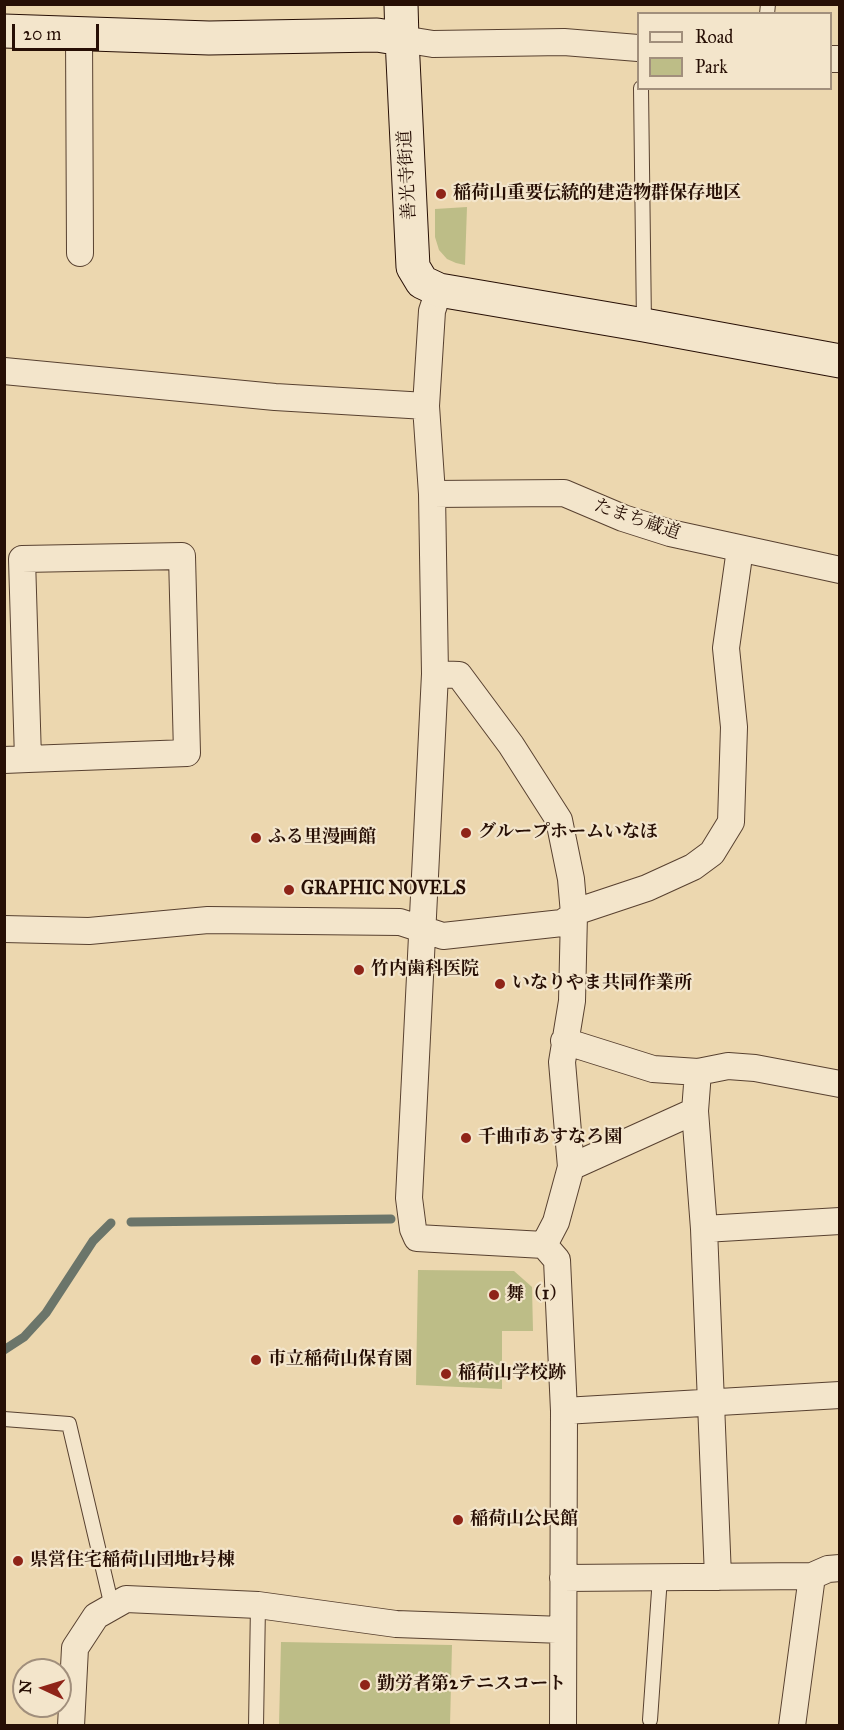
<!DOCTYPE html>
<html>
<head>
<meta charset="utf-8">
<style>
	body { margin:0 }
	#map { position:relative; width:844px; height:1730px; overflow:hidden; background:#ecd7af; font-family:"IM FELL Great Primer",serif }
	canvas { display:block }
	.frame { position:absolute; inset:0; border:6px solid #270f05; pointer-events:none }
	.legend { position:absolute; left:637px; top:12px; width:195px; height:78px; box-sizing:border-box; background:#f3e5cb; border:2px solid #a18f7c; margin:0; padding:8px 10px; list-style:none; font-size:18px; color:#270f05 }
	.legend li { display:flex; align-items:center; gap:12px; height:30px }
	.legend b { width:30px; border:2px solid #a18f7c }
	.north { position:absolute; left:12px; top:1658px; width:60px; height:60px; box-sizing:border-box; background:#f3e5cb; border:2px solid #a18f7c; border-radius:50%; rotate:274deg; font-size:16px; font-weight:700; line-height:24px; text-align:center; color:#270f05 }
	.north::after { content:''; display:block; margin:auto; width:21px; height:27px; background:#8f2418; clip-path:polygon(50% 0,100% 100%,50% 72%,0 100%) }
	.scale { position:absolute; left:12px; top:24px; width:87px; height:27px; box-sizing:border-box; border:3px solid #270f05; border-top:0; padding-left:8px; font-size:18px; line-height:21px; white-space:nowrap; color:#270f05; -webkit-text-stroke:4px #f3e5cb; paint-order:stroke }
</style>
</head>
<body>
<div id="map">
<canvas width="844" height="1730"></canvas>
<div class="frame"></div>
<ul class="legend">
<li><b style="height:8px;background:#f3e5cb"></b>Road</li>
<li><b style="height:16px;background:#bdbd87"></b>Park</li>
</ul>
<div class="north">N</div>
<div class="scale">20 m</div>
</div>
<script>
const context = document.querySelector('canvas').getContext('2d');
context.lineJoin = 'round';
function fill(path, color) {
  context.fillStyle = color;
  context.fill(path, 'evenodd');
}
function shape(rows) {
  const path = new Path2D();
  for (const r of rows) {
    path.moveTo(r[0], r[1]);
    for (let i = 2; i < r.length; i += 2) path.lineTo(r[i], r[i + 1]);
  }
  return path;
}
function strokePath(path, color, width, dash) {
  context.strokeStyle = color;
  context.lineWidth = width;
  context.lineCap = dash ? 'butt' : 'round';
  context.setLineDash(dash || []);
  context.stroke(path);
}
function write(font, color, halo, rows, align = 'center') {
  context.font = font + ' "IM FELL Great Primer","Noto Serif JP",serif';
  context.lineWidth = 4.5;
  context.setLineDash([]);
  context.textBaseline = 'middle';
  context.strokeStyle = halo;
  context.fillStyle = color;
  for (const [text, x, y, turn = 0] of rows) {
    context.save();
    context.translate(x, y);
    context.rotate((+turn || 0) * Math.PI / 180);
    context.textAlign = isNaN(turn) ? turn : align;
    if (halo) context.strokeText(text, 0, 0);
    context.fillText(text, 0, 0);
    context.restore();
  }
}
fill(shape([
	[467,207,465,265,456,263,447,259,439,250,435,237,435,209],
	[418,1270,514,1271,532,1287,533,1331,502,1331,502,1389,416,1385],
	[281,1642,452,1645,450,1725,279,1725]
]), '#bdbd87');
strokePath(shape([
	[131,1222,391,1219],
	[4,1350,24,1337,46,1313,93,1241,111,1223]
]), '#6b756a', 9);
const lane = shape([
	[767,14,768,4],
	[641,88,644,325],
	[4,1419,69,1424,112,1607],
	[650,1720,660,1577],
	[256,1726,258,1605]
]);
const street = shape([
	[79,33,80,253],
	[402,39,433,44,564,42,638,48],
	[830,59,840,59],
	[439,290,432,311,426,406,432,494,435,674,409,1198,413,1229,417,1238,544,1245,557,1260,564,1411,563,1726],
	[4,371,275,397,426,406],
	[432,494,564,493,623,518,670,533,840,570],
	[435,674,459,675,511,745,559,820,571,879,574,914,572,1001,562,1062,571,1167,556,1222,544,1245],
	[4,760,28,759,187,753,182,556,22,559,28,759],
	[4,929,89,931,208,920,400,922,443,936,562,923,581,910,647,888,693,867,712,853,731,822,734,727,726,648,740,549],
	[564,1041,653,1069,698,1072,728,1066,755,1068,840,1084],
	[698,1072,695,1111,704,1229,718,1577],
	[571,1167,695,1111],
	[704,1229,840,1221],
	[564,1411,840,1395],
	[563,1578,812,1576,828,1569,840,1568],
	[71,1726,75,1648,96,1616,126,1599,258,1605,396,1624,563,1630],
	[792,1726,812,1576]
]);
const secondary = shape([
	[401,4,402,39],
	[4,31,209,38,377,35,402,39,413,267,422,282,439,290,644,325,840,361]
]);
strokePath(lane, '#584130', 16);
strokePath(street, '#584130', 28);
strokePath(secondary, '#270f05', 35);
strokePath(lane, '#f3e5cb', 14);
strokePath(street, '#f3e5cb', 26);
strokePath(secondary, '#f3e5cb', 33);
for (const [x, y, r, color] of [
	[441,194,6,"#8f2418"],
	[466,833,6,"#8f2418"],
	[256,838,6,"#8f2418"],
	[289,890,6,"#8f2418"],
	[359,970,6,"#8f2418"],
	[500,984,6,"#8f2418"],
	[466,1138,6,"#8f2418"],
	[494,1295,6,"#8f2418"],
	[256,1360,6,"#8f2418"],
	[446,1374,6,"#8f2418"],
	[458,1520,6,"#8f2418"],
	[18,1561,6,"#8f2418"],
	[365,1685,6,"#8f2418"]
]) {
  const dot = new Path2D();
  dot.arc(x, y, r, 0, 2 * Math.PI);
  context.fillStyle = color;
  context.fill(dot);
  strokePath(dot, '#f3e5cb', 2);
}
write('18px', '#270f05', '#f3e5cb', [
	["善光寺街道",408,175,-93],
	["たまち蔵道",637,520,19]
]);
write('bold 18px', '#270f05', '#f3e5cb', [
	["稲荷山重要伝統的建造物群保存地区",453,194],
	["グループホームいなほ",478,833],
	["ふる里漫画館",268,838],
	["GRAPHIC NOVELS",301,890],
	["竹内歯科医院",371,970],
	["いなりやま共同作業所",512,984],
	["千曲市あすなろ園",478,1138],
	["舞（1）",506,1295],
	["市立稲荷山保育園",268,1360],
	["稲荷山学校跡",458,1374],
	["稲荷山公民館",470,1520],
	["県営住宅稲荷山団地1号棟",30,1561],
	["勤労者第2テニスコート",377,1685]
], 'left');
</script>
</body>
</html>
